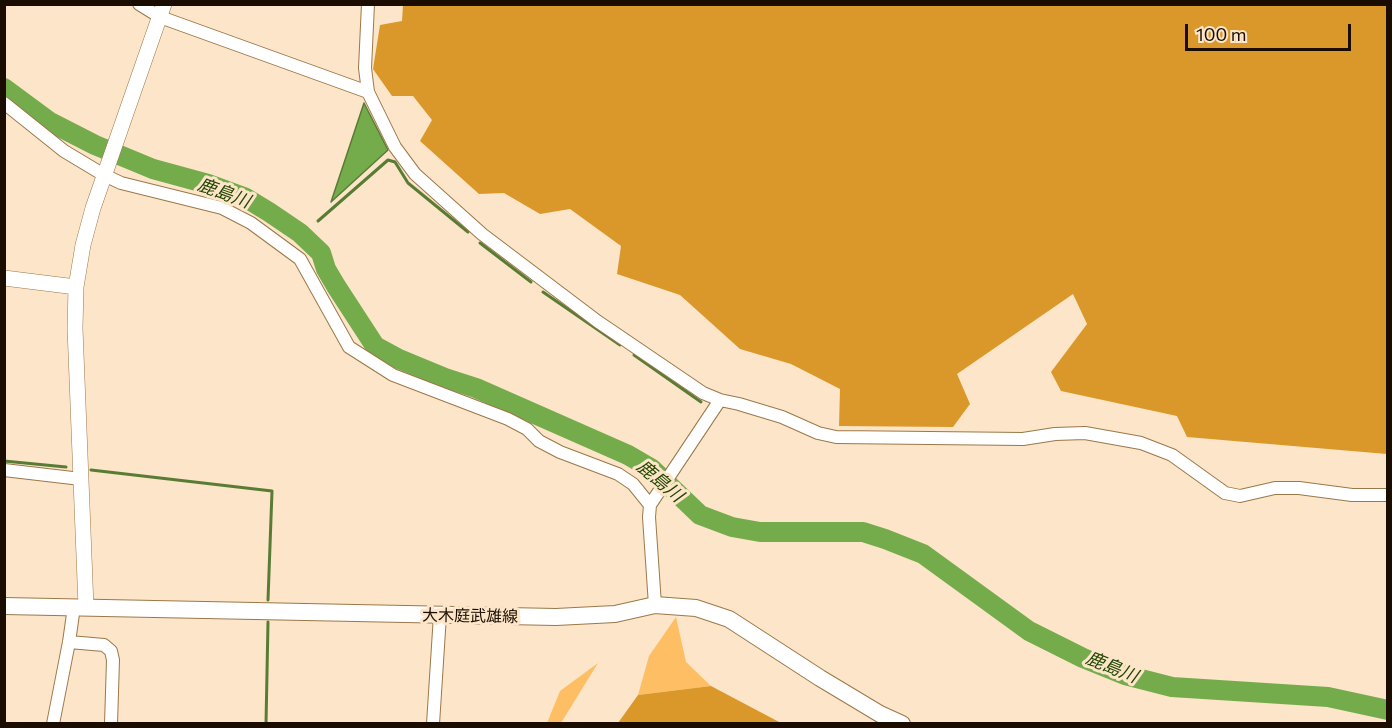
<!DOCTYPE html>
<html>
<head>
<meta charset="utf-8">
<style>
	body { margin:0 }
	#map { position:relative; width:1392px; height:728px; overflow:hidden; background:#fce5c8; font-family:Commissioner,sans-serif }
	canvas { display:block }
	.frame { position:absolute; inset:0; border:6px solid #1a0d00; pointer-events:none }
	.scale { position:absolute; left:1185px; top:24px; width:166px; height:27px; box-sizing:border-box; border:3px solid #1a0d00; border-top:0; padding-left:8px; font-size:18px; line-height:21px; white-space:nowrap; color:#1a0d00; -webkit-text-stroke:4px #fce5c8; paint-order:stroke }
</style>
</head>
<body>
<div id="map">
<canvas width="1392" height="728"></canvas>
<div class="frame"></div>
<div class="scale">100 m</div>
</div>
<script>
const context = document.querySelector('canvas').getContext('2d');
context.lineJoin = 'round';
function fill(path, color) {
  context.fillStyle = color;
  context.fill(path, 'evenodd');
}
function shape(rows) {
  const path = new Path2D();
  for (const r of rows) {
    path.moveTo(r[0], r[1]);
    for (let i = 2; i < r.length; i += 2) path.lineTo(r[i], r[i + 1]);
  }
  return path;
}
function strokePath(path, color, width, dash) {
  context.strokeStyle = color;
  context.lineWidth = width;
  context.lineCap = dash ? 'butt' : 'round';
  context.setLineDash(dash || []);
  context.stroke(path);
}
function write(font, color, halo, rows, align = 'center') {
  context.font = font + ' Commissioner,"Noto Sans JP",sans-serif';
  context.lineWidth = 6;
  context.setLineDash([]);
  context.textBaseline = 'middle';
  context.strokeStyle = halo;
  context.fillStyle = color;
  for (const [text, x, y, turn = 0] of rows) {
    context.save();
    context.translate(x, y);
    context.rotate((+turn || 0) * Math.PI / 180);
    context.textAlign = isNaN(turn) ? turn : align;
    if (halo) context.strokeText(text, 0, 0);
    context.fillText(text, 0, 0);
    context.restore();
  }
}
fill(shape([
	[676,617,686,662,711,686,638,695,649,656],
	[598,663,561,723,547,723,560,691]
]), '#febe64');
fill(shape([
	[403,5,1387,5,1387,454,1187,437,1177,416,1061,391,1051,372,1087,324,1073,294,957,374,970,404,953,427,839,426,840,389,791,364,740,349,680,295,617,274,621,246,570,209,540,214,504,193,479,194,420,141,432,120,413,96,392,96,373,69,380,25,402,21],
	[711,686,781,723,618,723,638,695]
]), '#db982a');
const water = shape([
	[364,103,388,150,331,202,364,103]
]);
fill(water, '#74ac4c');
strokePath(water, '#597c35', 1.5);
strokePath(shape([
	[318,221,388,160,395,162,408,183,468,232],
	[300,233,307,230],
	[480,243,531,282],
	[543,292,620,345],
	[634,355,701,402],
	[4,461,66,467],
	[91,470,272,491,268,600],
	[266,724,268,622]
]), '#597c35', 3);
strokePath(shape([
	[4,88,50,122,95,145,153,169,208,184,246,198,269,212,300,233,321,253,326,269,336,286,375,346,399,359,445,378,476,388,628,455,652,469,700,515,732,527,760,532,863,532,885,539,923,554,1029,631,1083,658,1125,675,1172,687,1328,697,1388,710]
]), '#74ac4c', 20);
const minor = shape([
	[139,4,160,17,368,92],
	[368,4,365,68,368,92,395,147,415,174,482,234,597,321,703,393,720,400,739,404,782,417,818,433,836,437,1023,439,1055,434,1085,433,1141,443,1172,455,1225,493,1240,496,1275,488,1299,488,1352,495,1388,495],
	[4,103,64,151,104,175,121,183,222,208,251,223,300,259,349,347,393,375,508,419,527,429,539,441,560,452,618,474,633,484,650,505],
	[4,470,81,479],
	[655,605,649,517,650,505,720,400],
	[69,642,104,645,111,651,113,660,111,724],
	[53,724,69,642,74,607],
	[433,724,440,615]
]);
const tertiary = shape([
	[4,278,76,287],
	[86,607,75,328,76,287,83,245,93,208,164,4]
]);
const secondary = shape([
	[4,606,556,617,615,614,655,605,696,608,729,619,820,678,880,714,902,724]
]);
strokePath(minor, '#9b7849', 14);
strokePath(tertiary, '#9b7849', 16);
strokePath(secondary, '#9b7849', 18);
strokePath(minor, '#fff', 12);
strokePath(tertiary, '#fff', 15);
strokePath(secondary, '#fff', 16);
write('16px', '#1a0d00', '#fce5c8', [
	["大木庭武雄線",470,616,1]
]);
write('italic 18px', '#224600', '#fce5c8', [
	["鹿島川",224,193,20],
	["鹿島川",660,481,40],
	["鹿島川",1112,667,22]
]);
</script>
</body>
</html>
